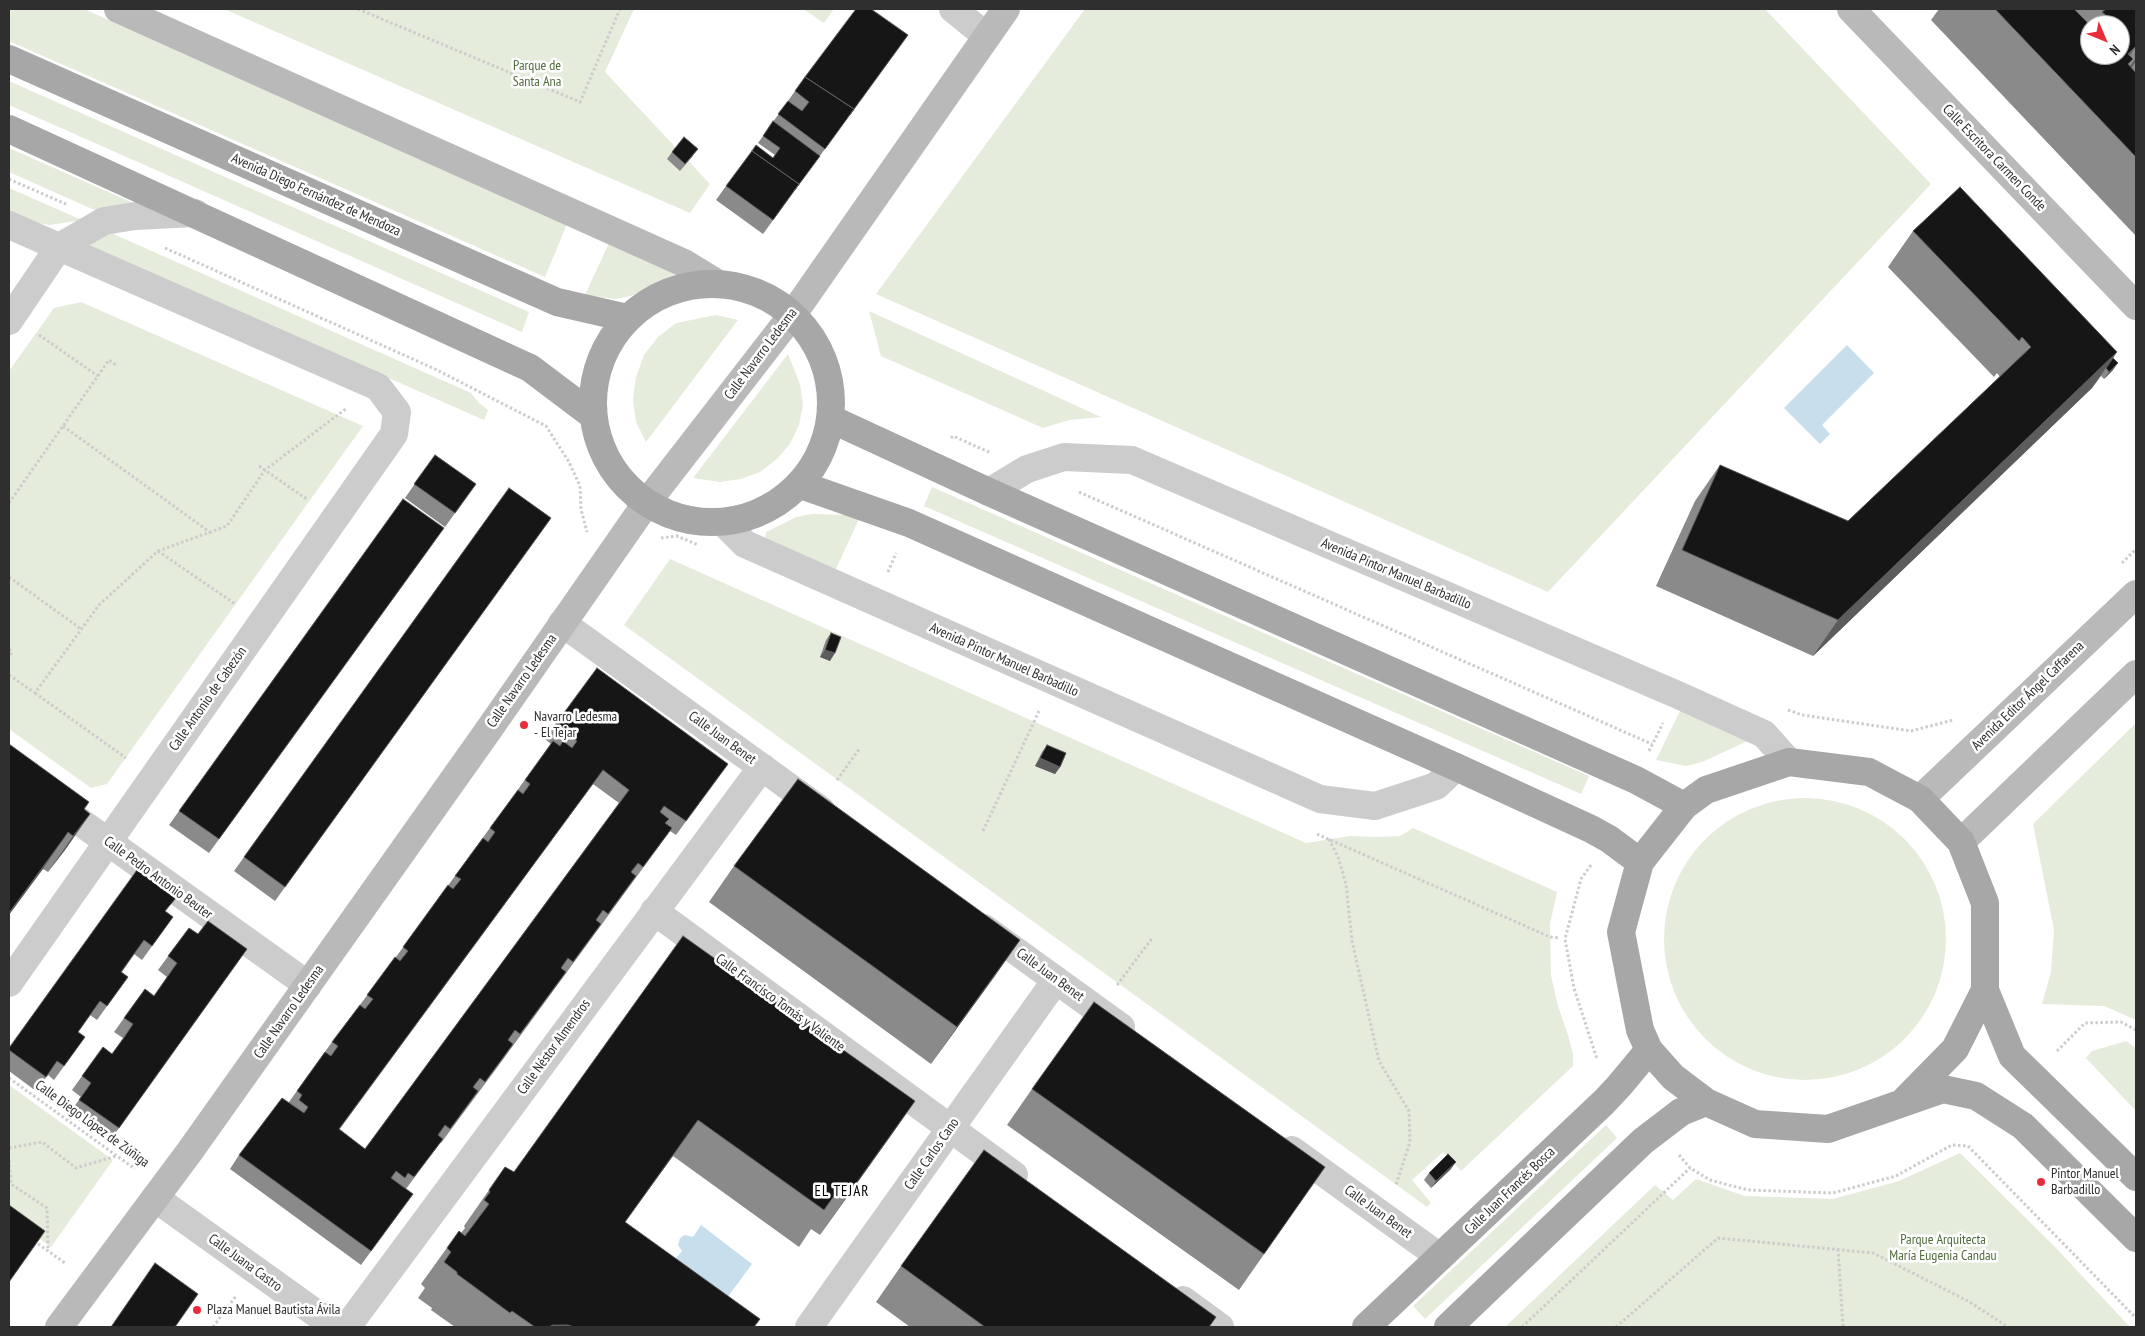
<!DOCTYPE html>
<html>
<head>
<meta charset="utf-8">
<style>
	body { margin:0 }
	#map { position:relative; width:2145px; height:1336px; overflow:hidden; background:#fff; font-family:"PT Sans Narrow",sans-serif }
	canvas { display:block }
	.frame { position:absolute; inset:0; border:10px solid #2f2f2f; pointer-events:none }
	.north { position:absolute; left:2080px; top:15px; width:50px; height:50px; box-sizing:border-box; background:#fff; border:1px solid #acacac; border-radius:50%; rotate:135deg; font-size:14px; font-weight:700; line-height:20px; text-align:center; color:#2f2f2f }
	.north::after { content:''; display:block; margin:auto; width:18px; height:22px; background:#ea2c3a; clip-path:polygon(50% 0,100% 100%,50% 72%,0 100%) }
</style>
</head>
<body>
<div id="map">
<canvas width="2145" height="1336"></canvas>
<div class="frame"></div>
<div class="north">N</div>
</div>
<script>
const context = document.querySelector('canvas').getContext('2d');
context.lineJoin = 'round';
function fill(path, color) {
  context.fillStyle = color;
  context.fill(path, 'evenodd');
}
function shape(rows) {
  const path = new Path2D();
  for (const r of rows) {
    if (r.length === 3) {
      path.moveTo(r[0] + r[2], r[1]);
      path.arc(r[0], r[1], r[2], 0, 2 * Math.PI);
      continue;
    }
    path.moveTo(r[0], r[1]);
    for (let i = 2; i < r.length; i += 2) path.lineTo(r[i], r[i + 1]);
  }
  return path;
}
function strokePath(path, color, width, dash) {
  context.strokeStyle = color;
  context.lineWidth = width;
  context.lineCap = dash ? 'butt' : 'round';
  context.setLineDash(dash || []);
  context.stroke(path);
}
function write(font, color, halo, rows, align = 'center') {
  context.font = font + ' "PT Sans Narrow",sans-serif';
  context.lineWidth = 5;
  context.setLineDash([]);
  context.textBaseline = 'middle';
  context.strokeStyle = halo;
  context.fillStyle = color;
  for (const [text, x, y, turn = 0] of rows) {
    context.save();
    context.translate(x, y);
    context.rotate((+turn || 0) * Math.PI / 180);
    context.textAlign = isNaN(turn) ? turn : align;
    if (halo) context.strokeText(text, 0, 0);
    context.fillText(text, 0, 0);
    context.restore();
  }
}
fill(shape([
	[9,9,84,9,567,224,545,277,9,41],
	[224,9,634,9,605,72,710,184,690,213],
	[803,9,834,9,824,23],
	[1085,9,1765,9,1931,184,1548,592,876,294],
	[9,81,529,312,522,332,9,105],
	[9,148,140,206,99,212,9,172],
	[9,188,82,220,50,225,31,222,9,212],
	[109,232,471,393,479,403,488,410,484,420,87,245],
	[609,243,681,272,631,296,615,299,585,295],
	[81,302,363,426,107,784,91,788,9,729,9,371,54,308],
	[869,311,1101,417,1069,420,1043,428,881,356],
	[716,315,738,320,646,442,636,422,633,399,636,377,644,355,658,337,676,323],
	[788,354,800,384,803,405,799,425,790,444,777,459,760,472,741,479,720,482,693,478],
	[932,487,1589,776,1581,794,924,506],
	[812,514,849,515,859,519,835,571,765,538,766,532,796,517],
	[670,559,1306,843,1350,836,1379,837,1400,836,1413,828,1557,892,1550,924,1551,976,1558,1006,1568,1035,1573,1054,1573,1066,1461,1171,1443,1152,1412,1180,1431,1203,1427,1207,624,625],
	[1681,709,1752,739,1702,762,1686,766,1656,760],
	[2136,723,2136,1020,2104,1006,2042,1004,2051,972,2054,930,2033,824],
	[1805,939,141],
	[2126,1041,2136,1048,2136,1111,2086,1058,2092,1051],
	[9,1085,113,1160,51,1247,9,1217],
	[1606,1125,1617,1138,1425,1319,1413,1306],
	[1960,1153,2056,1248,2130,1327,1505,1327,1655,1185,1673,1200,1696,1179,1745,1196,1833,1199,1899,1181]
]), '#e5ecdc');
fill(shape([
	[1847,345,1874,373,1822,425,1830,434,1820,444,1784,408],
	[701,1225,752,1264,727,1298,675,1259,682,1251,678,1245,680,1238,685,1235,693,1237]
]), '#c7deed');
strokePath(shape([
	[358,9,580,102,620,9],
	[9,179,68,205],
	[165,248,435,369,546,426,569,462,580,486,581,509,587,532],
	[39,335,98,376],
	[63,426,211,533],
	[951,438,953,436,991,453],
	[259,466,308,500],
	[1079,492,1652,744],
	[9,503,109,360,116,365],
	[661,538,677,536,698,545],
	[158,551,235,604],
	[2122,563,2136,549],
	[888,572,896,553],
	[9,577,81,629],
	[9,649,12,652,9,657],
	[9,675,35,693,99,605,158,551,227,526,265,470,347,408],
	[35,693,126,758],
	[1788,710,1802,715,1911,731,1953,720],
	[1649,751,1663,723],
	[837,780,860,748],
	[983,831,1039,711],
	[1317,834,1550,937,1560,938],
	[1329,839,1338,857,1346,884,1352,941,1379,1061,1409,1111,1410,1142,1396,1185],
	[1591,865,1581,879,1565,939,1574,988,1597,1059],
	[1117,985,1153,937],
	[2057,1051,2085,1023,2121,1022,2136,1030],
	[9,1078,135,1169],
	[9,1148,42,1142,76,1168,116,1156],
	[1679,1155,1690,1168,1710,1180,1748,1190,1833,1193,1896,1176,1952,1145,1968,1146,2136,1318],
	[9,1160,11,1184,47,1208,48,1251],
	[34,1241,65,1263],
	[1838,1249,1843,1327],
	[213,1327,236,1296],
	[1522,1327,1690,1168],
	[1616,1327,1718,1238,1873,1253,1968,1301,2008,1327]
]), '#ccc', 3, [2.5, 2.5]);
strokePath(shape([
	[953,9,985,35],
	[9,225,378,387,397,412,394,434,9,983],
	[9,321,59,247,104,221,135,216,195,213],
	[989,492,1027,469,1064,457,1132,460,1678,695,1764,734,1789,762],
	[725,524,745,544,1320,799,1375,806,1436,786,1456,767],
	[562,623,821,810],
	[9,771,308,985],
	[654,911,1014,1175],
	[984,928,1121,1027],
	[1292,1150,1440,1257],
	[155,1198,335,1327],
	[1183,1300,1220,1327],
	[347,1327,762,767],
	[809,1327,1056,980]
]), '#ccc', 28);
strokePath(shape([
	[118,9,684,263,715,282],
	[1851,9,2136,306],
	[1920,799,2136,594],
	[1961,842,2136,674],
	[59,1327,190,1151,485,735,645,505,793,314,1006,9]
]), '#b9b9b9', 28);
strokePath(shape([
	[9,59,557,302,627,318],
	[9,129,530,368,591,414],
	[712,403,119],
	[831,419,989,492,1636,780,1684,806],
	[801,485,909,523,1456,767,1591,829,1609,839,1640,862],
	[1985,990,2012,1056,2136,1177],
	[1903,1102,1955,1049,1985,990,1985,903,1961,842,1920,799,1869,772,1789,762,1706,790,1684,806,1640,862,1621,932,1640,1030,1649,1050,1673,1077,1706,1102,1755,1124,1828,1129,1943,1089,1976,1096,2023,1126,2136,1238],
	[1366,1327,1604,1102,1619,1086,1649,1050],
	[1448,1327,1643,1141,1681,1112,1706,1102]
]), '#a7a7a7', 28);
fill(shape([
	[1939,9,2136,9,2136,236,1931,20],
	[908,35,763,234,716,200,726,186,773,158,775,155,758,143,805,77],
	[672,152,693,156,680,171,667,159],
	[1913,231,2117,352,2113,358,2113,370,2104,379,2101,376,2092,388,1813,656,1656,586,1695,501,1720,465,1848,521,2000,377,1997,373,1994,377,1888,267],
	[435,455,476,484,445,527,405,498],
	[509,488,551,518,275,901,234,871],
	[434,542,209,853,169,825,179,811],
	[831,633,830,661,820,657,826,640],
	[555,725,728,764,676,835,670,831,496,1069,441,1143,440,1143,406,1189,413,1194,361,1265,230,1169,239,1155,289,1102,332,1042,396,957,551,744,545,739],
	[593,784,619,803,365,1149,339,1130],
	[1047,745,1060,767,1055,774,1035,766,1042,752],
	[84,810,90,814,65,850,48,872,43,869,39,874],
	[734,866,1020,940,931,1064,709,902],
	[166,912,173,917,142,960,134,954,122,972,128,977,97,1020,90,1015,78,1032,85,1037,54,1080,48,1075,36,1091,9,1071,9,1048],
	[189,928,198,934,247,949,109,1142,69,1114,81,1097,72,1090,103,1047,112,1054,123,1038,114,1032,145,989,154,996,167,977,158,970],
	[683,936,915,1101,820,1235,811,1229,799,1247,673,1156,625,1222,755,1327,455,1327,431,1310,432,1308,418,1298,425,1288,421,1284,459,1231,461,1233,465,1228,464,1226,505,1167,514,1172],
	[1032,1089,1325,1167,1239,1290,1007,1125],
	[1451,1169,1431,1188,1424,1180,1429,1173],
	[901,1266,1210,1327,910,1327,876,1302]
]), '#8a8a8a');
fill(shape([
	[2136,46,2105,91,2128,54],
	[2136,58,2136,61,2116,90,2110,95],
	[2117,352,2092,388,1813,656,1838,620],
	[2118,363,2113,370,2104,379,2109,372],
	[825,650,835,653,830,661,820,657],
	[1040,758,1060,767,1055,774,1035,766],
	[89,802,43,869,9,915,9,913],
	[90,814,65,850,48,872,73,836],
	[1020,940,995,976,931,1064,957,1027],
	[915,1101,890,1137,820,1235,845,1199],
	[698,1120,673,1156,599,1258,625,1222],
	[1456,1162,1451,1169,1431,1188,1436,1181],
	[553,1325,568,1325,574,1327,548,1327]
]), '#5c5c5c');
const building = shape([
	[856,9,871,9,908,35,849,116,854,109,805,77,856,9],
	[1995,9,2074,9,2089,24,2096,18,2101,22,2107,16,2102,12,2106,9,2136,9,2136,46,2128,54,2133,59,2128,64,2136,73,2136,157,1995,9],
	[2090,25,2120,25,2120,55,2090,55,2090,25],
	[805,77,854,109,825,149,778,114,788,101,802,111,809,102,795,91,805,77],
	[773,121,820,156,794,191,799,184,752,151,756,145,773,158,780,148,763,136,773,121],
	[684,137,698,149,685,164,672,152,684,137],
	[752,151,799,184,773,220,726,186,752,151],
	[1960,187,2117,352,1838,620,1682,550,1720,465,1848,521,2031,347,2022,337,2019,341,1913,231,1960,187],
	[2113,358,2118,363,2109,372,2106,368,2113,358],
	[435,455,476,484,455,513,414,484,435,455],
	[509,488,551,518,285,887,244,857,509,488],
	[403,499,444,528,219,839,179,811,403,499],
	[831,633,841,637,835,653,825,650,831,633],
	[597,668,728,764,686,821,664,806,660,812,669,819,665,823,672,828,643,867,638,863,631,872,636,876,608,914,603,910,596,920,601,924,573,962,568,958,561,968,566,972,520,1034,515,1030,508,1040,513,1044,505,1055,485,1082,480,1078,473,1087,478,1091,450,1129,445,1125,438,1135,443,1139,414,1177,408,1173,405,1178,396,1171,391,1178,413,1194,371,1251,239,1155,282,1098,304,1113,308,1107,299,1100,302,1095,297,1091,325,1052,331,1056,338,1046,332,1042,360,1005,365,1009,373,999,367,995,395,957,400,961,408,951,403,947,448,885,453,889,461,879,455,876,483,838,488,842,495,832,490,828,518,790,523,794,530,784,525,780,553,741,560,746,563,741,572,748,577,741,555,725,597,668],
	[603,770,629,790,365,1149,339,1129,603,770],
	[9,744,89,802,84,809,90,814,73,836,68,832,64,838,9,913,9,744],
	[1047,745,1066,753,1060,767,1040,758,1047,745],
	[798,779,1020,940,957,1027,734,866,798,779],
	[137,870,176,898,165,911,173,917,152,946,144,940,121,972,128,977,107,1006,100,1001,78,1032,85,1037,64,1066,57,1061,46,1077,9,1050,9,1048,137,870],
	[208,921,247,949,119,1128,79,1100,91,1083,82,1076,103,1047,112,1054,123,1039,133,1024,124,1018,145,989,154,996,177,963,168,956,189,928,198,934,208,921],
	[683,936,915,1101,845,1199,836,1193,824,1210,698,1120,625,1222,760,1319,754,1327,574,1327,568,1325,553,1325,548,1327,535,1327,512,1311,510,1313,457,1274,457,1272,444,1262,451,1252,447,1248,459,1231,465,1236,489,1204,484,1200,490,1192,489,1190,505,1167,514,1172,683,936],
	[1094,1002,1325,1167,1264,1254,1032,1089,1094,1002],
	[984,1150,1216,1317,1209,1327,985,1327,901,1266,984,1150],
	[1448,1154,1456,1162,1436,1181,1429,1173,1448,1154],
	[9,1205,45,1231,9,1282,9,1205],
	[155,1263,198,1294,175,1327,111,1327,155,1263]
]);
fill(building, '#161616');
strokePath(building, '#5c5c5c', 1);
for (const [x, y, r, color] of [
	[524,725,5,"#ea2c3a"],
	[2041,1182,5,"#ea2c3a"],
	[197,1310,5,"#ea2c3a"]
]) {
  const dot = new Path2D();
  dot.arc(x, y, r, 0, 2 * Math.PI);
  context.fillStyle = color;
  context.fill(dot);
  strokePath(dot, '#fff', 2);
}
write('14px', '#516b3b', '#fff', [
	["Parque de",537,66],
	["Santa Ana",537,82],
	["Parque Arquitecta",1943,1240],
	["María Eugenia Candau",1943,1256]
]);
write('14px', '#2f2f2f', '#fff', [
	["Calle Escritora Carmen Conde",1994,158,46],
	["Avenida Diego Fernández de Mendoza",316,195,24],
	["Calle Navarro Ledesma",761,354,-53],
	["Avenida Pintor Manuel Barbadillo",1396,574,23],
	["Avenida Pintor Manuel Barbadillo",1004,660,24],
	["Calle Navarro Ledesma",522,681,-55],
	["Avenida Editor Ángel Caffarena",2028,696,-44],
	["Calle Antonio de Cabezón",208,699,-55],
	["Calle Juan Benet",722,738,36],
	["Calle Pedro Antonio Beuter",158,878,36],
	["Calle Juan Benet",1050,975,36],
	["Calle Francisco Tomás y Valiente",780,1003,36],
	["Calle Navarro Ledesma",289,1012,-55],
	["Calle Néstor Almendros",554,1047,-54],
	["Calle Diego López de Zúñiga",92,1124,36],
	["Calle Carlos Cano",932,1154,-55],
	["Calle Juan Francés Bosca",1510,1191,-44],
	["Calle Juan Benet",1378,1212,36],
	["Calle Juana Castro",245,1263,36]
]);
write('14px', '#2f2f2f', '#fff', [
	["Navarro Ledesma",534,717],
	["- El Tejar",534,733],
	["Pintor Manuel",2051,1174],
	["Barbadillo",2051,1190],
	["Plaza Manuel Bautista Ávila",207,1310]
], 'left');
context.letterSpacing = '1px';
write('15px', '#000', '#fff', [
	["EL TEJAR",842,1192]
]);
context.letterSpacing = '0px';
</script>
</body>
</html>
